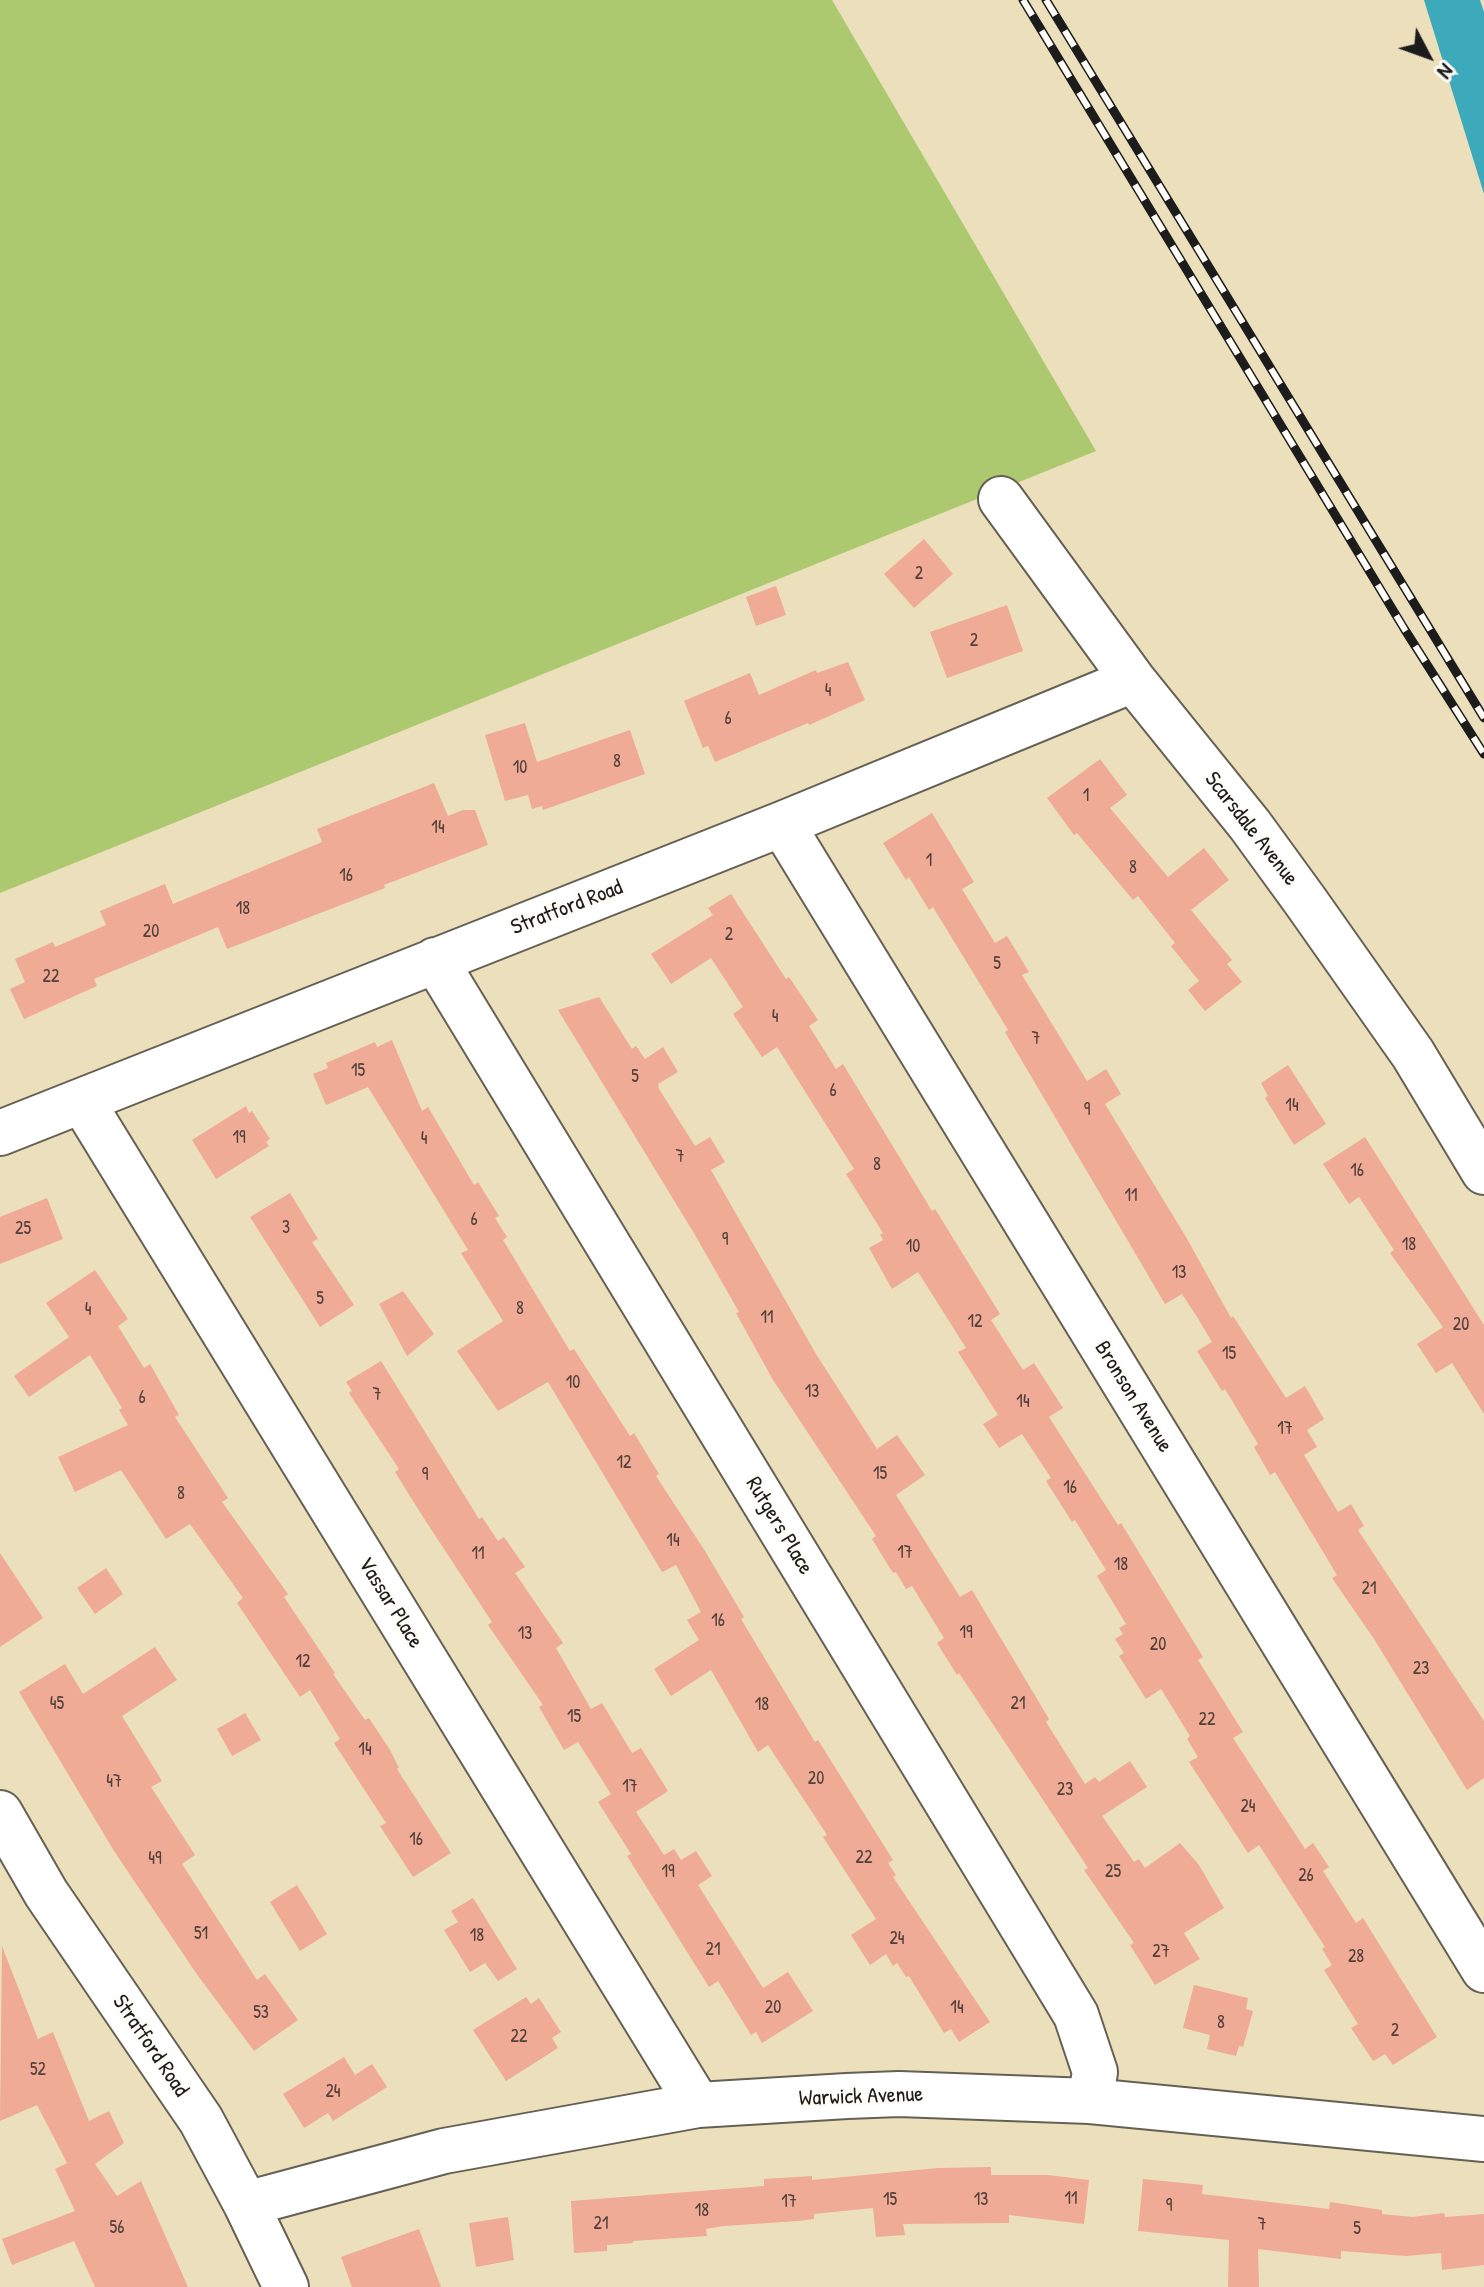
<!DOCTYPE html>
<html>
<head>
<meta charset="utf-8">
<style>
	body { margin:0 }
	#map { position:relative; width:1484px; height:2287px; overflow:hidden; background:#ecdfbc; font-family:"Patrick Hand",sans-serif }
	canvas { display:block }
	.north { position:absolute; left:1388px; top:16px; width:80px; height:80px; -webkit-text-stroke:6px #fdfcf7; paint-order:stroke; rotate:131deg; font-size:22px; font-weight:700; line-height:32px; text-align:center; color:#1c1c1c }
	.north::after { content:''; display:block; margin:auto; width:28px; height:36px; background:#1c1c1c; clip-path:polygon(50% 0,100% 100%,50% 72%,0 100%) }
</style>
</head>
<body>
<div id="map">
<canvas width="1484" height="2287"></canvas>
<div class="north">N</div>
</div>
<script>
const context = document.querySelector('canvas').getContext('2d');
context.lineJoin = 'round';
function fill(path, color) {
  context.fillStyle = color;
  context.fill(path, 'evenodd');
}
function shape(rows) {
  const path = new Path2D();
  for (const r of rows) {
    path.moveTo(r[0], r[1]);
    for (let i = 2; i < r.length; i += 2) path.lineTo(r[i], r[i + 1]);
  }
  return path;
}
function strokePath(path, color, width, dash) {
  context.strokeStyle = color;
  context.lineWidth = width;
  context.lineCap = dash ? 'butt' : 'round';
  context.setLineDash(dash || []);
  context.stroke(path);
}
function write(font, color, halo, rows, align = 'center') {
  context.font = font + ' "Patrick Hand",sans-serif';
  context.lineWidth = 6;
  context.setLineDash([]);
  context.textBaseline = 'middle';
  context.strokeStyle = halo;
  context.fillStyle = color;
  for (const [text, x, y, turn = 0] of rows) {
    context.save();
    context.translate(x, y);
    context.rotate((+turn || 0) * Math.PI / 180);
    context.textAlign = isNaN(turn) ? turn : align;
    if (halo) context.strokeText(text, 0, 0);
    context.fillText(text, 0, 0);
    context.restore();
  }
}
fill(shape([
	[0,0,832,0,1096,451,0,893]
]), '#adc970');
fill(shape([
	[1424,0,1480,0,1484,12,1484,194]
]), '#3caabb');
fill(shape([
	[924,539,953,574,914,608,884,574],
	[776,586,786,615,756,626,746,597],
	[1007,605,1023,651,947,678,930,632],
	[848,662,865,700,809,725,808,723,715,762,708,746,703,748,684,701,750,673,759,695,816,670,817,673],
	[525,723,537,762,630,730,645,774,543,810,542,806,532,809,528,795,505,801,485,735],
	[1100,759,1127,795,1110,808,1168,877,1204,848,1229,880,1191,910,1232,960,1227,964,1242,982,1205,1011,1188,990,1199,981,1171,946,1175,943,1138,896,1133,900,1077,833,1074,835,1047,798],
	[434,783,448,816,463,810,475,810,488,845,384,885,385,888,227,949,218,927,94,979,97,986,24,1019,10,989,25,982,15,959,53,942,55,947,106,925,100,911,165,884,173,904,322,842,317,829],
	[932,813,974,882,962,889,995,943,1007,936,1029,972,1022,975,1087,1081,1106,1069,1121,1094,1105,1104,1186,1237,1231,1318,1233,1316,1286,1398,1305,1386,1324,1419,1307,1430,1317,1447,1304,1455,1338,1512,1351,1504,1364,1526,1358,1530,1484,1721,1484,1778,1467,1790,1374,1639,1332,1578,1337,1575,1275,1472,1270,1475,1254,1447,1258,1444,1225,1389,1222,1391,1197,1351,1212,1342,1197,1317,1182,1294,1165,1304,1005,1032,1008,1030,933,907,929,910,909,877,906,880,883,843],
	[731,894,786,979,789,977,818,1020,809,1026,836,1069,843,1064,932,1211,935,1209,1000,1314,991,1320,1023,1370,1034,1363,1063,1408,1049,1417,1118,1525,1121,1523,1203,1657,1198,1660,1243,1732,1233,1738,1305,1849,1313,1843,1329,1867,1323,1871,1356,1923,1363,1918,1437,2037,1393,2065,1385,2054,1373,2061,1351,2028,1358,2024,1324,1970,1332,1965,1322,1949,1325,1947,1259,1845,1248,1853,1189,1762,1198,1757,1187,1739,1190,1736,1161,1689,1146,1699,1119,1656,1124,1653,1115,1639,1123,1634,1119,1628,1126,1624,1097,1576,1106,1570,1075,1520,1072,1522,1046,1481,1051,1478,1022,1434,999,1448,983,1424,998,1415,958,1352,966,1348,918,1272,892,1289,869,1248,883,1240,880,1235,883,1233,846,1174,854,1169,777,1047,762,1057,733,1014,743,1007,711,958,671,984,651,954,713,915,708,908],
	[599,997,632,1049,636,1046,645,1059,663,1047,678,1072,658,1084,659,1089,695,1146,710,1137,725,1162,711,1170,816,1354,877,1449,897,1435,925,1475,896,1495,960,1597,972,1590,1049,1719,1046,1722,1085,1784,1095,1777,1099,1782,1130,1761,1147,1787,1102,1816,1134,1862,1139,1859,1145,1868,1180,1843,1199,1865,1224,1908,1184,1933,1200,1959,1155,1985,1130,1945,1134,1943,1084,1870,1088,1868,959,1673,957,1675,937,1643,944,1638,912,1586,906,1589,896,1572,893,1573,872,1539,876,1536,773,1380,736,1313,739,1312,695,1235,558,1010],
	[392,1040,422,1111,428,1107,474,1185,478,1182,499,1216,495,1218,507,1237,503,1240,570,1351,574,1349,630,1436,634,1433,659,1474,656,1476,705,1551,744,1617,741,1619,815,1742,818,1740,893,1860,888,1863,896,1875,893,1877,990,2022,959,2042,951,2029,944,2033,909,1976,906,1977,897,1963,893,1966,886,1954,870,1965,851,1935,876,1919,823,1837,827,1835,768,1745,758,1752,711,1670,671,1696,654,1669,699,1640,687,1620,701,1612,676,1565,662,1572,548,1382,498,1411,457,1351,503,1321,461,1253,468,1250,368,1087,326,1105,313,1074,328,1068,326,1063,375,1042,377,1047],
	[1288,1065,1326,1124,1294,1145,1265,1098,1268,1096,1261,1083],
	[246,1106,249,1113,252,1111,270,1139,266,1142,269,1146,216,1179,192,1140],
	[1365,1137,1484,1325,1484,1414,1452,1363,1436,1373,1417,1344,1443,1327,1390,1253,1394,1250,1359,1197,1349,1204,1323,1164],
	[290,1193,318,1239,312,1242,354,1305,320,1327,250,1217],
	[47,1198,63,1239,0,1264,0,1217],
	[95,1270,128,1319,118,1326,144,1368,150,1364,179,1415,175,1417,228,1498,222,1502,288,1594,284,1597,335,1673,333,1674,365,1720,369,1718,390,1750,399,1768,397,1769,451,1853,413,1877,380,1826,386,1823,334,1743,340,1739,310,1690,300,1697,237,1603,243,1598,190,1524,166,1539,121,1470,75,1492,58,1457,128,1425,119,1410,122,1408,90,1355,29,1397,14,1376,69,1337,46,1303],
	[403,1291,434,1334,407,1356,379,1304],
	[381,1361,479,1519,482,1517,498,1541,504,1537,525,1567,515,1573,563,1643,556,1648,591,1709,602,1703,632,1753,641,1748,668,1791,636,1812,664,1855,674,1849,681,1860,696,1851,712,1876,698,1885,763,1988,788,1972,813,2011,762,2043,756,2032,751,2035,718,1981,709,1987,627,1856,631,1854,598,1802,611,1794,578,1742,564,1750,539,1707,543,1705,488,1625,492,1622,423,1517,395,1472,399,1469,349,1393,352,1391,346,1382],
	[0,1553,43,1618,0,1647],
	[106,1568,123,1594,95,1614,77,1588],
	[155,1647,177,1680,122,1716,162,1781,151,1787,195,1855,182,1864,257,1980,265,1974,298,2020,254,2051,196,1973,114,1851,19,1692,65,1664,83,1694],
	[245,1713,261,1740,232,1756,217,1729],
	[297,1885,327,1934,300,1951,270,1902],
	[473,1898,517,1969,498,1981,485,1963,470,1972,444,1930,458,1922,451,1911],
	[2,1946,38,2039,53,2032,89,2121,109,2111,124,2143,95,2164,117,2196,141,2181,188,2287,95,2287,74,2241,12,2265,2,2239,75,2211,55,2169,67,2163,37,2105,0,2121],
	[1194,1985,1248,1998,1246,2009,1253,2011,1243,2047,1239,2046,1236,2056,1207,2049,1210,2035,1183,2028],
	[526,1997,531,2004,539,1998,561,2032,552,2038,558,2048,506,2081,473,2030],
	[344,2057,355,2075,372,2064,387,2087,333,2121,328,2113,304,2128,283,2094],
	[991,2167,991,2175,1048,2175,1089,2180,1084,2224,1009,2215,1009,2223,903,2224,905,2235,876,2237,873,2208,814,2214,814,2219,798,2221,724,2226,706,2229,707,2236,633,2241,633,2243,607,2245,607,2251,574,2253,571,2201,764,2186,764,2179,812,2176,812,2180,938,2168],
	[1143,2179,1203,2185,1202,2194,1329,2209,1330,2202,1382,2210,1382,2214,1413,2217,1444,2213,1445,2217,1484,2214,1484,2265,1442,2270,1441,2253,1406,2256,1341,2251,1341,2259,1258,2249,1259,2287,1228,2287,1229,2240,1138,2231],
	[508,2217,514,2260,476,2267,469,2223],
	[419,2229,441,2287,352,2287,341,2257]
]), '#efab96');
const minor = shape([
	[1001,499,1133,680,1250,825,1306,902,1413,1054,1484,1172],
	[782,824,1484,1970],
	[435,960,1076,2015,1095,2072,1090,2101],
	[82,1101,698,2105],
	[0,1133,782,824,1133,680],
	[0,1813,46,1893,201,2120,246,2204,286,2287],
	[246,2204,444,2151,698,2105,847,2096,899,2094,1090,2101,1484,2139]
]);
strokePath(minor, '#656054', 48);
strokePath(minor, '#fff', 44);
const rail = shape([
	[1023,0,1405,630,1484,754],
	[1046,0,1484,718]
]);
strokePath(rail, '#1c1c1c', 9);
strokePath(rail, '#fdfcf7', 6, [18]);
write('18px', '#51403a', null, [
	["2",919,574],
	["2",974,641],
	["4",828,691],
	["6",728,719],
	["8",617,762],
	["10",520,768],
	["1",1086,796],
	["14",438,828],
	["1",929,861],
	["8",1133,868],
	["16",346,876],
	["18",243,909],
	["20",151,932],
	["2",729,935],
	["5",997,964],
	["22",51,977],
	["4",775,1017],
	["7",1036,1039],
	["15",358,1071],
	["5",635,1077],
	["6",833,1091],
	["14",1292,1106],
	["9",1087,1110],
	["19",239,1138],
	["4",424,1139],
	["7",680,1157],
	["8",877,1165],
	["16",1357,1171],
	["11",1131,1196],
	["6",474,1220],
	["3",286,1228],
	["25",23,1229],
	["9",725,1240],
	["18",1409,1245],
	["10",913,1247],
	["13",1179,1273],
	["5",320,1299],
	["8",520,1309],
	["4",88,1310],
	["11",767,1318],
	["12",975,1322],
	["20",1461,1325],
	["15",1229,1354],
	["10",573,1383],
	["13",812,1392],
	["7",377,1395],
	["6",142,1398],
	["14",1023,1402],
	["17",1285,1429],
	["12",624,1463],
	["15",880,1474],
	["9",425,1475],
	["16",1070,1488],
	["8",181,1494],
	["14",673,1541],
	["17",905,1553],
	["11",478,1554],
	["18",1121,1565],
	["21",1369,1589],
	["16",718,1621],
	["19",966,1633],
	["13",525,1634],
	["20",1158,1645],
	["12",303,1662],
	["23",1421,1669],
	["45",57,1704],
	["21",1018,1704],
	["18",762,1705],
	["15",574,1717],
	["22",1207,1720],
	["14",365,1750],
	["20",816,1779],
	["47",114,1782],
	["17",630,1787],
	["23",1065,1790],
	["24",1248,1807],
	["16",416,1840],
	["22",864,1858],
	["49",155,1859],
	["19",668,1872],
	["25",1113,1872],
	["26",1306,1876],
	["51",201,1934],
	["18",477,1936],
	["24",897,1939],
	["21",713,1950],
	["27",1161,1952],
	["28",1356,1957],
	["20",773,2008],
	["14",957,2008],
	["53",261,2013],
	["8",1221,2023],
	["2",1395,2031],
	["22",519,2037],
	["52",38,2070],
	["24",333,2092],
	["11",1071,2199],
	["15",890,2200],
	["13",981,2200],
	["17",789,2202],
	["9",1169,2206],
	["18",702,2211],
	["21",601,2224],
	["7",1262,2225],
	["56",117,2228],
	["5",1357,2229]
]);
write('22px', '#1c1c1c', '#fdfcf7', [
	["Scarsdale Avenue",1251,829,52],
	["Stratford Road",567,908,-21],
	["Bronson Avenue",1133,1397,58],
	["Rutgers Place",779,1526,59],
	["Vassar Place",390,1603,58],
	["Stratford Road",150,2046,56],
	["Warwick Avenue",861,2097,-2]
]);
</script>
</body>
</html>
